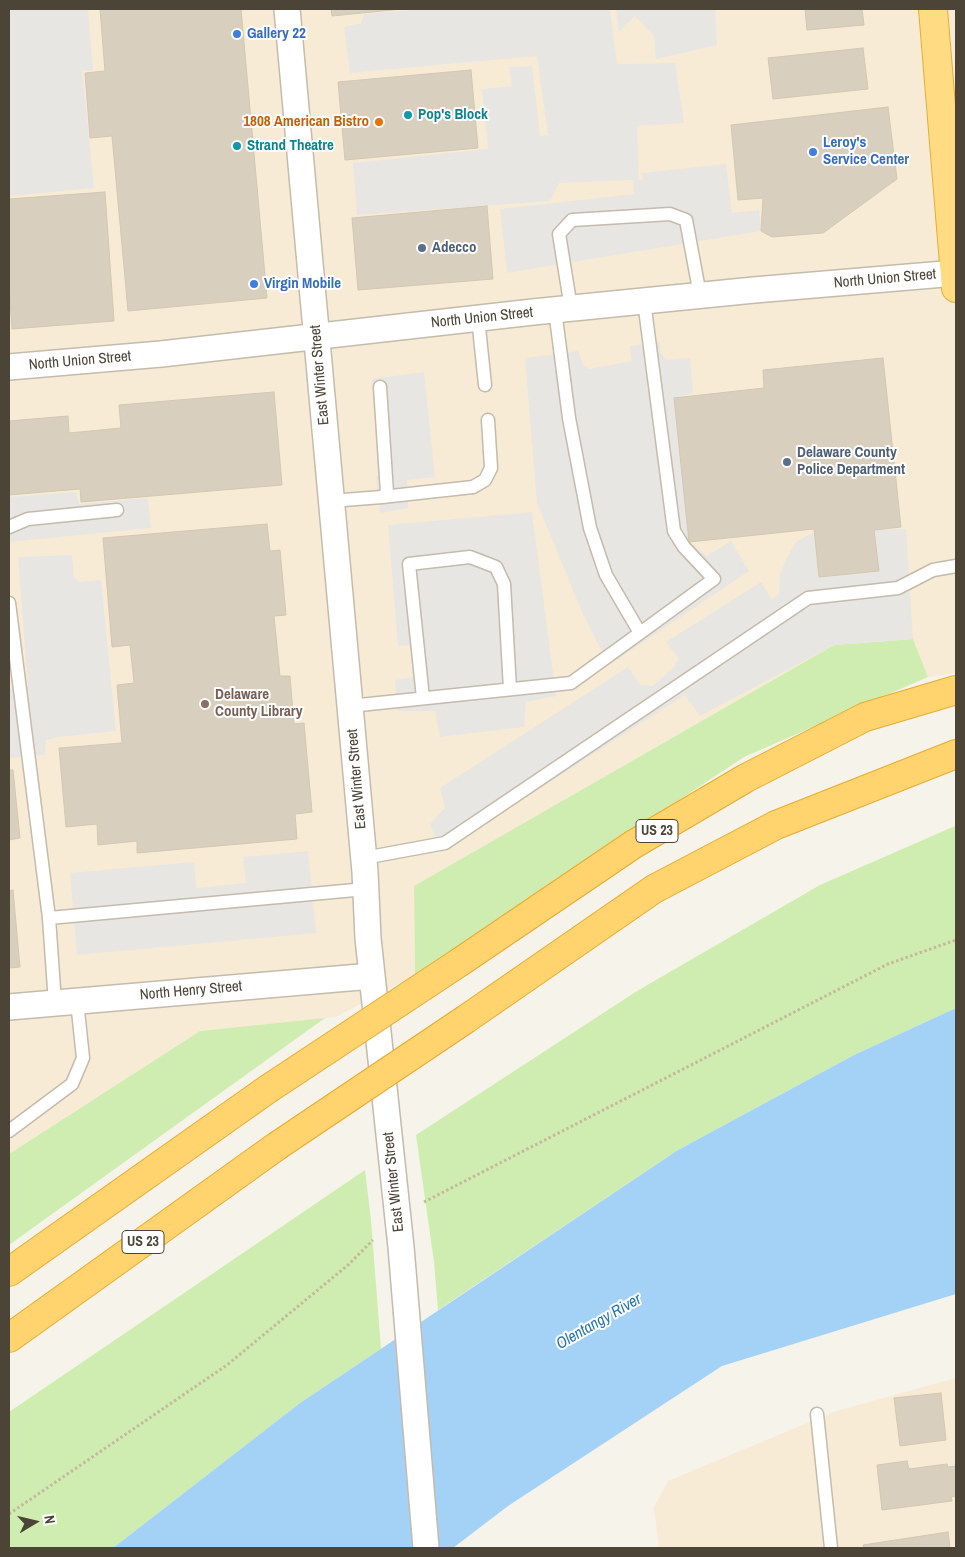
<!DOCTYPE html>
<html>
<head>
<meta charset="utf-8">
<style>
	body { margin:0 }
	#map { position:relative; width:965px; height:1557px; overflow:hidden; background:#f6f3ea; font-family:"Archivo Narrow",sans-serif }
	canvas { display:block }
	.frame { position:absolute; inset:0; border:10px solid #4b4437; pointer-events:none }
	.north { position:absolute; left:10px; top:1497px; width:50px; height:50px; -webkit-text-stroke:4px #fff; paint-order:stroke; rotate:81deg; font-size:14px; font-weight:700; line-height:20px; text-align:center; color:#4b4437 }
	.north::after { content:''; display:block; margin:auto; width:18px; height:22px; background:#4b4437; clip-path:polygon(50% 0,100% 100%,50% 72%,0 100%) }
</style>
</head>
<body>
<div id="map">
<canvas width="965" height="1557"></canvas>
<div class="frame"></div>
<div class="north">N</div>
</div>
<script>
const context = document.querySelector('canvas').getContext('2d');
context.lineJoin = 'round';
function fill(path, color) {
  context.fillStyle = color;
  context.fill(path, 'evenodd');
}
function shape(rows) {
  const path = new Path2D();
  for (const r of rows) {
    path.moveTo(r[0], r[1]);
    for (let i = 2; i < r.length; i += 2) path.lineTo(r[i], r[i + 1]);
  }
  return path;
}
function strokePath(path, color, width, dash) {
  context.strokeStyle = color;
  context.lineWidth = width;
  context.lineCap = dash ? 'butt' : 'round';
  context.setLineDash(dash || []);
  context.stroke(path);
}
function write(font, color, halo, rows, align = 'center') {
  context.font = font + ' "Archivo Narrow",sans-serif';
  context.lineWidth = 4;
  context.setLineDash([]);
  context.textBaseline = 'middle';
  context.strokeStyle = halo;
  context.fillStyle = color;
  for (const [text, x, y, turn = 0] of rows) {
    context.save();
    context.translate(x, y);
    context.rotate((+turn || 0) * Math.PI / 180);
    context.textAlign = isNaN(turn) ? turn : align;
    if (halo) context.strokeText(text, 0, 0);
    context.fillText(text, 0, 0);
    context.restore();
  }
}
fill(shape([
	[9,9,956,9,956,673,928,677,913,639,834,645,414,886,415,975,336,1017,200,1031,9,1154],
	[956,1378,956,1548,659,1548,654,1507,668,1481,836,1411]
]), '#f8ebd5');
fill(shape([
	[913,639,928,677,744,757,415,975,414,886,834,645],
	[955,826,956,1008,854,1055,678,1150,438,1310,434,1262,416,1135,637,991,820,885],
	[325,1018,9,1245,9,1154,200,1031],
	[365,1170,371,1220,381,1349,300,1403,113,1548,9,1548,9,1412]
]), '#d0edb1');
fill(shape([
	[9,9,88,9,93,70,82,71,94,188,9,196],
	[421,9,610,9,617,64,675,63,684,123,637,126,639,180,643,180,642,173,726,164,732,213,759,210,761,231,507,273,500,209,634,194,633,180,559,183,550,201,357,215,353,163,488,149,482,89,512,86,509,67,532,66,540,136,548,135,537,56,350,73,344,27,361,23,364,14],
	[616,9,715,9,717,45,656,59,654,36,635,16,619,32],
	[660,342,661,353,666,360,690,358,693,393,674,398,689,542,707,556,731,541,749,571,609,665,583,614,537,503,525,358,578,351,583,365,589,369,632,361,630,346],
	[424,372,435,477,407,480,408,508,380,513,376,477,379,475,372,379],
	[76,492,79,504,148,498,151,528,9,542,9,497],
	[532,512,556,696,526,702,524,727,440,737,435,711,397,711,395,680,413,677,411,645,398,646,388,525],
	[906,529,913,639,834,645,700,716,685,695,441,852,430,824,445,808,440,788,628,667,640,685,653,686,674,667,679,659,666,642,761,582,772,600,779,594,780,575,786,559,796,542,814,532,819,577,879,570,874,530],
	[72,555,74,578,80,582,101,580,116,731,58,737,46,740,45,755,9,758,9,689,28,686,18,557],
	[308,851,316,933,77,955,70,873,194,862,196,888,246,883,243,857]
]), '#e8e6e2');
fill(shape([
	[956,1008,956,1294,722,1366,508,1506,453,1548,113,1548,300,1403,678,1150,854,1055]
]), '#a4d2f6');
const building = shape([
	[100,9,241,9,267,298,128,311,112,136,90,138,85,73,105,71,100,9],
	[331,9,402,9,332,16,331,9],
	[805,9,862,9,864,25,807,30,805,9],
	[863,48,868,89,773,99,768,58,863,48],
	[471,70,478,148,345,160,338,82,471,70],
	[888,107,897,179,823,233,772,237,761,231,763,198,738,200,731,125,888,107],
	[105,192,114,321,12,329,9,287,9,199,105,192],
	[487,206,493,279,358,290,352,218,487,206],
	[883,358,901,527,874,530,879,571,819,577,814,529,689,542,674,398,764,388,763,370,883,358],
	[274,392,282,485,81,502,80,489,9,495,9,421,68,416,69,433,121,428,119,405,274,392],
	[267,524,270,551,280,550,286,615,274,616,280,676,290,676,294,724,304,723,312,812,295,814,297,839,137,853,137,841,98,845,97,824,66,827,59,748,122,743,117,685,134,683,130,645,112,647,103,538,267,524],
	[9,770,13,770,20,838,9,840,9,770],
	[13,890,20,967,9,968,9,891,13,890],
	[941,1393,946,1440,900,1446,894,1398,941,1393],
	[907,1461,909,1469,947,1464,948,1467,956,1466,956,1496,951,1497,952,1501,882,1510,877,1465,907,1461],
	[948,1532,950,1548,864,1548,863,1545,948,1532]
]);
fill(building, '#d9cfbf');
strokePath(building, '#d4c8b1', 1);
const service = shape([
	[571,308,559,234,572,220,670,214,686,220,700,295],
	[555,310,569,418,590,528,606,575,640,633,714,579,684,547,674,531,644,301],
	[478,318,485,385],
	[382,497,473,487,485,480,491,468,488,420],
	[331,501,382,497,387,493,380,387],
	[9,527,28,519,117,510],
	[9,603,49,918,55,1003],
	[423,698,409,564,470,557,496,567,504,584,510,689],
	[350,706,571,683,640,633],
	[364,858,445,843,808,598,898,588,933,570,956,566],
	[49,918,366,889],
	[9,1131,72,1084,83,1058,77,1001],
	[817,1414,831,1548]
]);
const minor = shape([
	[287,9,365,872,368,938,401,1247,426,1548],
	[9,367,161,354,533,312,754,290,956,273],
	[9,1007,372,976]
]);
const trunk = shape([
	[933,9,956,288]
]);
const motorway = shape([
	[460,962,634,844,746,778,865,717,956,690],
	[466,1019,654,889,776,825,956,754],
	[9,1272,268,1089],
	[9,1338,277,1146]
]);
strokePath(service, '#c3bbac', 15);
strokePath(minor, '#c3bbac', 28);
strokePath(trunk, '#e9ab32', 30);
strokePath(motorway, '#e9ab32', 30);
strokePath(shape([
	[424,1202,888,964,956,940],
	[9,1514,227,1365,348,1265,373,1240]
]), '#c5b89c', 3, [2.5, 2.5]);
strokePath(service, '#fff', 12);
strokePath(minor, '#fff', 25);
strokePath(trunk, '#ffdc84', 28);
strokePath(motorway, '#ffd36d', 28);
const motorwayBridge = shape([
	[268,1089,460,962],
	[277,1146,466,1019]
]);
strokePath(motorwayBridge, '#e9ab32', 30, []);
strokePath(motorwayBridge, '#ffd36d', 28);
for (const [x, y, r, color] of [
	[237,34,5,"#3f7fe0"],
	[408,115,5,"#0f9aa8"],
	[379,122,5,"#e8710a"],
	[237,146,5,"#0f9aa8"],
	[813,152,5,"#3f7fe0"],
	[422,248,5,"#5c6f8a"],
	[254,284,5,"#3f7fe0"],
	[787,462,5,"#5c6f8a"],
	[205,704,5,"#8d6e63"]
]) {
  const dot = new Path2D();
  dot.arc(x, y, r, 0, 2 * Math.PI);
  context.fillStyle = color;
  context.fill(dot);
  strokePath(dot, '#fff', 2);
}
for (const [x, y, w] of [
	[657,831,42],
	[143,1242,42]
]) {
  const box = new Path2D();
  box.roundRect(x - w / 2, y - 11.5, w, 23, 4);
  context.fillStyle = '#fff';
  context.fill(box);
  strokePath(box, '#4b4437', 1);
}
write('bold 14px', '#4b4437', null, [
	["US 23",657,831],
	["US 23",143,1242]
]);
write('bold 15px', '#366cbe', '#fff', [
	["Gallery 22",247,34],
	["Leroy's",823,143],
	["Service Center",823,160],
	["Virgin Mobile",264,284]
], 'left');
write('bold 15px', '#0d838f', '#fff', [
	["Pop's Block",418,115],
	["Strand Theatre",247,146]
], 'left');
write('bold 15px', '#c56008', '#fff', [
	["1808 American Bistro",369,122]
], 'right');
write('bold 15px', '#4e5e75', '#fff', [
	["Adecco",432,248],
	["Delaware County",797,453],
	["Police Department",797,470]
], 'left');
write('15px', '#4b4437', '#fff', [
	["North Union Street",885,279,-5],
	["North Union Street",482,318,-6],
	["North Union Street",80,361,-5],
	["East Winter Street",320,375,-95],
	["East Winter Street",357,779,-95],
	["North Henry Street",191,991,-5],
	["East Winter Street",394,1182,-96]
]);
write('bold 15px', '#785e54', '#fff', [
	["Delaware",215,695],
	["County Library",215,712]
], 'left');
write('italic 16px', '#2676b7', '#fff', [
	["Olentangy River",599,1322,-30]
]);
</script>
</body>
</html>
